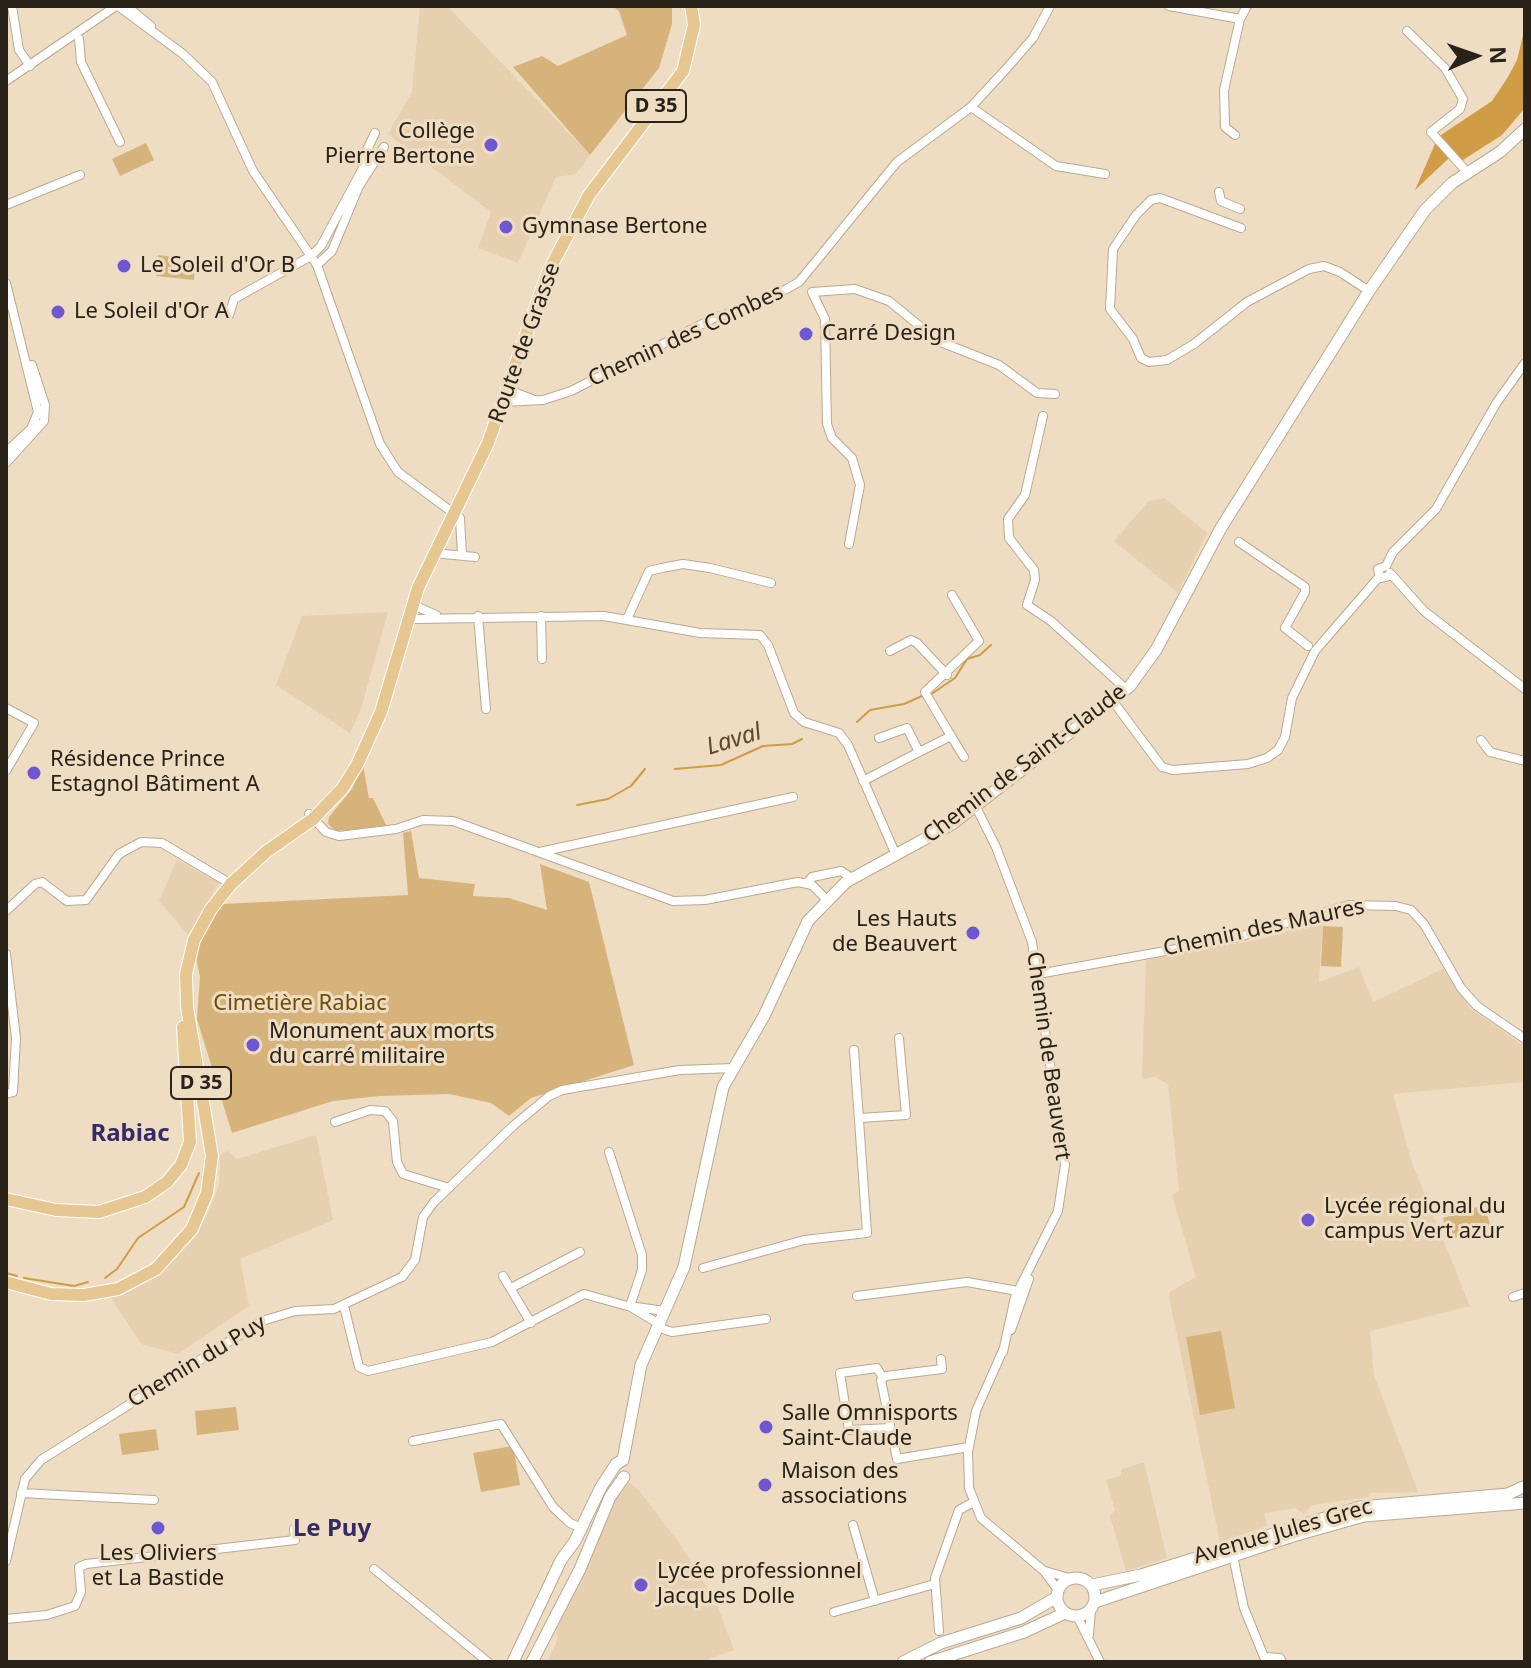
<!DOCTYPE html>
<html>
<head>
<meta charset="utf-8">
<style>
	body { margin:0 }
	#map { position:relative; width:1531px; height:1668px; overflow:hidden; background:#eeddc3; font-family:"Noto Sans",sans-serif }
	canvas { display:block }
	.frame { position:absolute; inset:0; border:8px solid #282218; pointer-events:none }
	.north { position:absolute; left:1435px; top:16px; width:80px; height:80px; -webkit-text-stroke:6px #eeddc3; paint-order:stroke; rotate:88deg; font-size:22px; font-weight:700; line-height:32px; text-align:center; color:#282218 }
	.north::after { content:''; display:block; margin:auto; width:28px; height:36px; background:#282218; clip-path:polygon(50% 0,100% 100%,50% 72%,0 100%) }
</style>
</head>
<body>
<div id="map">
<canvas width="1531" height="1668"></canvas>
<div class="frame"></div>
<div class="north">N</div>
</div>
<script>
const context = document.querySelector('canvas').getContext('2d');
context.lineJoin = 'round';
function fill(path, color) {
  context.fillStyle = color;
  context.fill(path, 'evenodd');
}
function shape(rows) {
  const path = new Path2D();
  for (const r of rows) {
    if (r.length === 3) {
      path.moveTo(r[0] + r[2], r[1]);
      path.arc(r[0], r[1], r[2], 0, 2 * Math.PI);
      continue;
    }
    path.moveTo(r[0], r[1]);
    for (let i = 2; i < r.length; i += 2) path.lineTo(r[i], r[i + 1]);
  }
  return path;
}
function strokePath(path, color, width, dash) {
  context.strokeStyle = color;
  context.lineWidth = width;
  context.lineCap = dash ? 'butt' : 'round';
  context.setLineDash(dash || []);
  context.stroke(path);
}
function write(font, color, halo, rows, align = 'center') {
  context.font = font + ' "Noto Sans",sans-serif';
  context.lineWidth = 6;
  context.setLineDash([]);
  context.textBaseline = 'middle';
  context.strokeStyle = halo;
  context.fillStyle = color;
  for (const [text, x, y, turn = 0] of rows) {
    context.save();
    context.translate(x, y);
    context.rotate((+turn || 0) * Math.PI / 180);
    context.textAlign = isNaN(turn) ? turn : align;
    if (halo) context.strokeText(text, 0, 0);
    context.fillText(text, 0, 0);
    context.restore();
  }
}
fill(shape([
	[420,6,447,6,590,155,576,174,556,177,518,263,478,248,491,212,388,134,412,92],
	[1165,498,1207,533,1178,593,1114,541,1149,501],
	[388,612,360,712,350,733,276,685,302,616],
	[177,859,219,883,188,935,159,901],
	[1323,919,1319,982,1359,967,1373,1002,1443,969,1470,1008,1525,1047,1525,1082,1393,1094,1412,1163,1470,1306,1370,1331,1374,1375,1418,1492,1371,1493,1368,1497,1312,1505,1304,1514,1296,1508,1264,1513,1267,1526,1220,1542,1169,1297,1170,1292,1196,1277,1172,1195,1179,1191,1168,1084,1155,1077,1142,1079,1146,960,1266,938],
	[316,1135,333,1220,240,1259,249,1306,178,1354,141,1344,110,1296,139,1285,166,1267,190,1243,208,1214,219,1185,220,1155,228,1151,237,1159],
	[1144,1462,1167,1558,1126,1571,1110,1516,1115,1510,1106,1480,1120,1476,1122,1469],
	[625,1480,638,1489,677,1540,716,1602,734,1650,700,1662,547,1662,558,1639,556,1630]
]), '#e6d0b0');
fill(shape([
	[612,6,672,6,672,24,659,68,590,155,513,67,542,56,558,66,627,35,619,11],
	[146,143,154,160,120,176,112,159],
	[158,255,196,259,194,280,156,276],
	[363,765,369,798,373,798,387,827,336,831,328,824,329,817,352,789],
	[411,831,419,878,475,884,473,896,509,898,547,910,540,864,589,882,634,1065,531,1098,509,1116,491,1103,449,1094,380,1096,333,1101,232,1133,197,1019,200,977,195,952,222,904,408,895,403,833],
	[1323,926,1343,927,1341,967,1321,966],
	[1484,1205,1491,1227,1450,1239,1443,1218],
	[1221,1331,1235,1408,1200,1415,1186,1337],
	[236,1407,239,1430,197,1435,195,1411],
	[156,1429,159,1450,122,1455,119,1434],
	[513,1446,520,1485,481,1492,473,1453]
]), '#d7b37c');
fill(shape([
	[1525,27,1525,108,1502,135,1463,160,1448,159,1415,190,1438,137,1492,101,1508,77,1517,60]
]), '#d09c45');
strokePath(shape([
	[930,695,955,678,967,659,980,655,991,645],
	[857,722,870,710,904,704,922,696],
	[675,769,721,765,763,746,792,744,802,739],
	[577,805,608,799,631,786,645,769],
	[6,1273,17,1276],
	[24,1278,74,1286,88,1282],
	[105,1278,117,1269,138,1238,184,1207,199,1173]
]), '#d09c45', 2);
const street = shape([
	[12,6,19,50,30,66],
	[118,6,183,54,212,82,253,171,317,265,380,444,398,472,460,518,462,555],
	[1169,6,1240,19,1224,90,1225,127,1235,135],
	[128,7,151,26],
	[1240,19,1247,6],
	[1407,31,1445,68,1463,99,1460,109,1431,132,1467,172],
	[79,39,81,62,120,142],
	[6,81,116,6],
	[971,107,1056,166,1105,174],
	[1219,192,1221,201,1240,209],
	[6,205,80,175],
	[1241,228,1160,198,1151,200,1136,215,1113,249,1110,309,1133,339,1141,358,1149,362,1167,360,1194,344,1247,302,1309,269,1324,266,1340,272,1369,291],
	[317,265,332,251,359,186,384,147],
	[6,283,38,412,31,429,6,452],
	[229,315,234,299,311,256,321,246,363,168,362,160,375,133],
	[509,390,534,400],
	[504,402,543,400,571,391,714,318,765,301,799,282,897,162,971,107,1007,68,1033,38,1050,6],
	[1043,416,1025,495,1008,519,1009,538,1034,570,1035,580,1027,605,1051,621,1127,690],
	[6,463,44,421,45,405,32,365],
	[1239,542,1305,587,1305,592,1285,628,1308,646],
	[849,544,860,485,852,458,832,438,827,424,825,319,812,292,855,289,889,301,938,341,999,365,1037,393,1055,394],
	[433,553,475,557],
	[1390,573,1424,611,1525,689],
	[1389,576,1380,578,1378,569,1386,566,1393,552,1436,509,1497,402,1525,363],
	[410,612,418,607,436,615],
	[410,613,416,619,604,616,700,633,760,635,768,645,794,713,804,722,839,733,848,745,896,855],
	[478,616,486,709],
	[541,616,542,659],
	[627,619,649,571,662,568,683,564,710,568,771,583],
	[890,651,911,640,917,643,947,675],
	[1112,700,1162,767,1173,770,1248,764,1267,758,1278,750,1285,737,1292,698,1315,651,1379,577],
	[6,708,34,723,6,771],
	[951,736,964,757],
	[1481,740,1490,752,1525,761],
	[919,752,951,736,925,692,979,641,952,595],
	[863,781,919,752,907,728,879,738],
	[975,805,996,847,1032,942,1065,1165,1058,1211,1015,1297,1003,1352],
	[309,814,326,832,339,836,396,829,423,820,453,821,673,901,705,900,798,882,812,885,826,899],
	[540,852,793,797],
	[807,883,812,877,841,871,852,878],
	[6,911,35,884,42,882,67,901,86,900,119,854,141,842,162,843,231,884],
	[6,954,16,1038,13,1092,6,1094],
	[1038,974,1232,939,1349,905,1396,906,1411,910,1424,924,1461,988,1477,1006,1525,1039],
	[860,1118,906,1115,899,1038],
	[335,1122,370,1110,385,1111,393,1121,397,1162,403,1174,449,1188],
	[609,1152,642,1255,642,1270,630,1306],
	[703,1268,804,1240,867,1233,854,1050],
	[503,1276,531,1323],
	[511,1288,580,1252],
	[857,1296,967,1282,1018,1291],
	[1513,1297,1525,1293],
	[344,1306,359,1367,368,1371,492,1342,584,1294,631,1307,659,1324],
	[636,1307,665,1311],
	[657,1327,672,1332,766,1319],
	[1011,1330,1029,1279],
	[1003,1350,976,1411,968,1452,969,1488,981,1518,1044,1571,1058,1590],
	[941,1359,942,1369,886,1376,881,1380,897,1459,969,1447],
	[883,1378,877,1368,840,1373,849,1430,890,1428],
	[413,1441,501,1424,553,1507,570,1523,581,1528],
	[21,1493,154,1500],
	[853,1525,875,1601],
	[1233,1556,1244,1608,1264,1657,1280,1658,1282,1662],
	[6,1561,25,1479,41,1460,262,1321,295,1311,334,1309,402,1277,415,1260,423,1217,434,1202,513,1126,549,1096,562,1090,680,1070,733,1068],
	[374,1569,488,1662],
	[1045,1571,1069,1578],
	[834,1612,935,1584],
	[1077,1616,1100,1662],
	[6,1619,47,1615,75,1606,81,1592,79,1567,86,1564,295,1540,294,1529],
	[939,1631,935,1578,959,1510,972,1503],
	[1089,1635,1091,1609]
]);
const secondary = shape([
	[623,1460,641,1365,684,1267,723,1087,764,1016,808,921,846,882,952,824,1130,686,1156,650,1221,528,1369,291,1425,210,1452,183,1500,152,1525,129],
	[1076,1597,19],
	[1092,1585,1141,1575,1360,1507,1508,1494,1523,1487],
	[1095,1602,1293,1536,1364,1516,1525,1503],
	[513,1662,561,1560,575,1541,601,1487,616,1464,623,1460],
	[532,1662,580,1569,610,1497,624,1477],
	[903,1662,941,1643,1021,1618,1057,1597],
	[930,1662,1024,1632,1065,1613]
]);
const primary = shape([
	[6,1199,56,1210,99,1212,145,1197,167,1182,181,1165,190,1142,183,1027],
	[6,1282,51,1294,84,1295,118,1289,156,1269,192,1229,207,1193,212,1156,187,1007,186,974,194,940,211,909,231,884,266,852,313,819,342,789,357,765,381,712,418,588,488,443,548,272,589,195,683,71,694,25,691,6]
]);
strokePath(street, '#baa991', 10);
strokePath(secondary, '#baa991', 13);
strokePath(primary, '#fff', 14);
strokePath(street, '#fff', 8);
strokePath(secondary, '#fff', 11);
strokePath(primary, '#e6c792', 12);
for (const [x, y, r, color] of [
	[491,145,8,"#6e57d1"],
	[506,227,8,"#6e57d1"],
	[124,266,8,"#6e57d1"],
	[58,312,8,"#6e57d1"],
	[806,334,8,"#6e57d1"],
	[34,773,8,"#6e57d1"],
	[973,933,8,"#6e57d1"],
	[253,1045,8,"#6e57d1"],
	[1308,1220,8,"#6e57d1"],
	[766,1427,8,"#6e57d1"],
	[765,1485,8,"#6e57d1"],
	[158,1528,8,"#6e57d1"],
	[641,1585,8,"#6e57d1"]
]) {
  const dot = new Path2D();
  dot.arc(x, y, r, 0, 2 * Math.PI);
  context.fillStyle = color;
  context.fill(dot);
  strokePath(dot, '#eeddc3', 3);
}
for (const [x, y, w] of [
	[656,106,60],
	[201,1083,60]
]) {
  const box = new Path2D();
  box.roundRect(x - w / 2, y - 16, w, 32, 6);
  context.fillStyle = '#eeddc3';
  context.fill(box);
  strokePath(box, '#282218', 2);
}
write('bold 20px', '#282218', null, [
	["D 35",656,106],
	["D 35",201,1083]
]);
write('22px', '#282218', '#eeddc3', [
	["Collège",475,132,"right"],
	["Pierre Bertone",475,157,"right"],
	["Gymnase Bertone",522,227],
	["Le Soleil d'Or B",140,266],
	["Le Soleil d'Or A",74,312],
	["Carré Design",822,334],
	["Résidence Prince",50,760],
	["Estagnol Bâtiment A",50,785],
	["Les Hauts",957,920,"right"],
	["de Beauvert",957,945,"right"],
	["Monument aux morts",269,1032],
	["du carré militaire",269,1057],
	["Lycée régional du",1324,1207],
	["campus Vert azur",1324,1232],
	["Salle Omnisports",782,1414],
	["Saint-Claude",782,1439],
	["Maison des",781,1472],
	["associations",781,1497],
	["Les Oliviers",158,1554,"center"],
	["et La Bastide",158,1579,"center"],
	["Lycée professionnel",657,1572],
	["Jacques Dolle",657,1597]
], 'left');
write('22px', '#282218', '#eeddc3', [
	["Chemin des Combes",686,336,-25],
	["Route de Grasse",525,343,-70],
	["Chemin de Saint-Claude",1025,764,-37],
	["Chemin des Maures",1264,928,-12],
	["Chemin de Beauvert",1048,1056,82],
	["Chemin du Puy",197,1362,-31],
	["Avenue Jules Grec",1283,1532,-16]
]);
write('22px', '#704d08', '#eeddc3', [
	["Cimetière Rabiac",300,1004]
]);
write('italic 24px', '#5f4825', '#eeddc3', [
	["Laval",734,740,-17]
]);
write('bold 24px', '#352a65', '#eeddc3', [
	["Rabiac",130,1134],
	["Le Puy",332,1529]
]);
</script>
</body>
</html>
